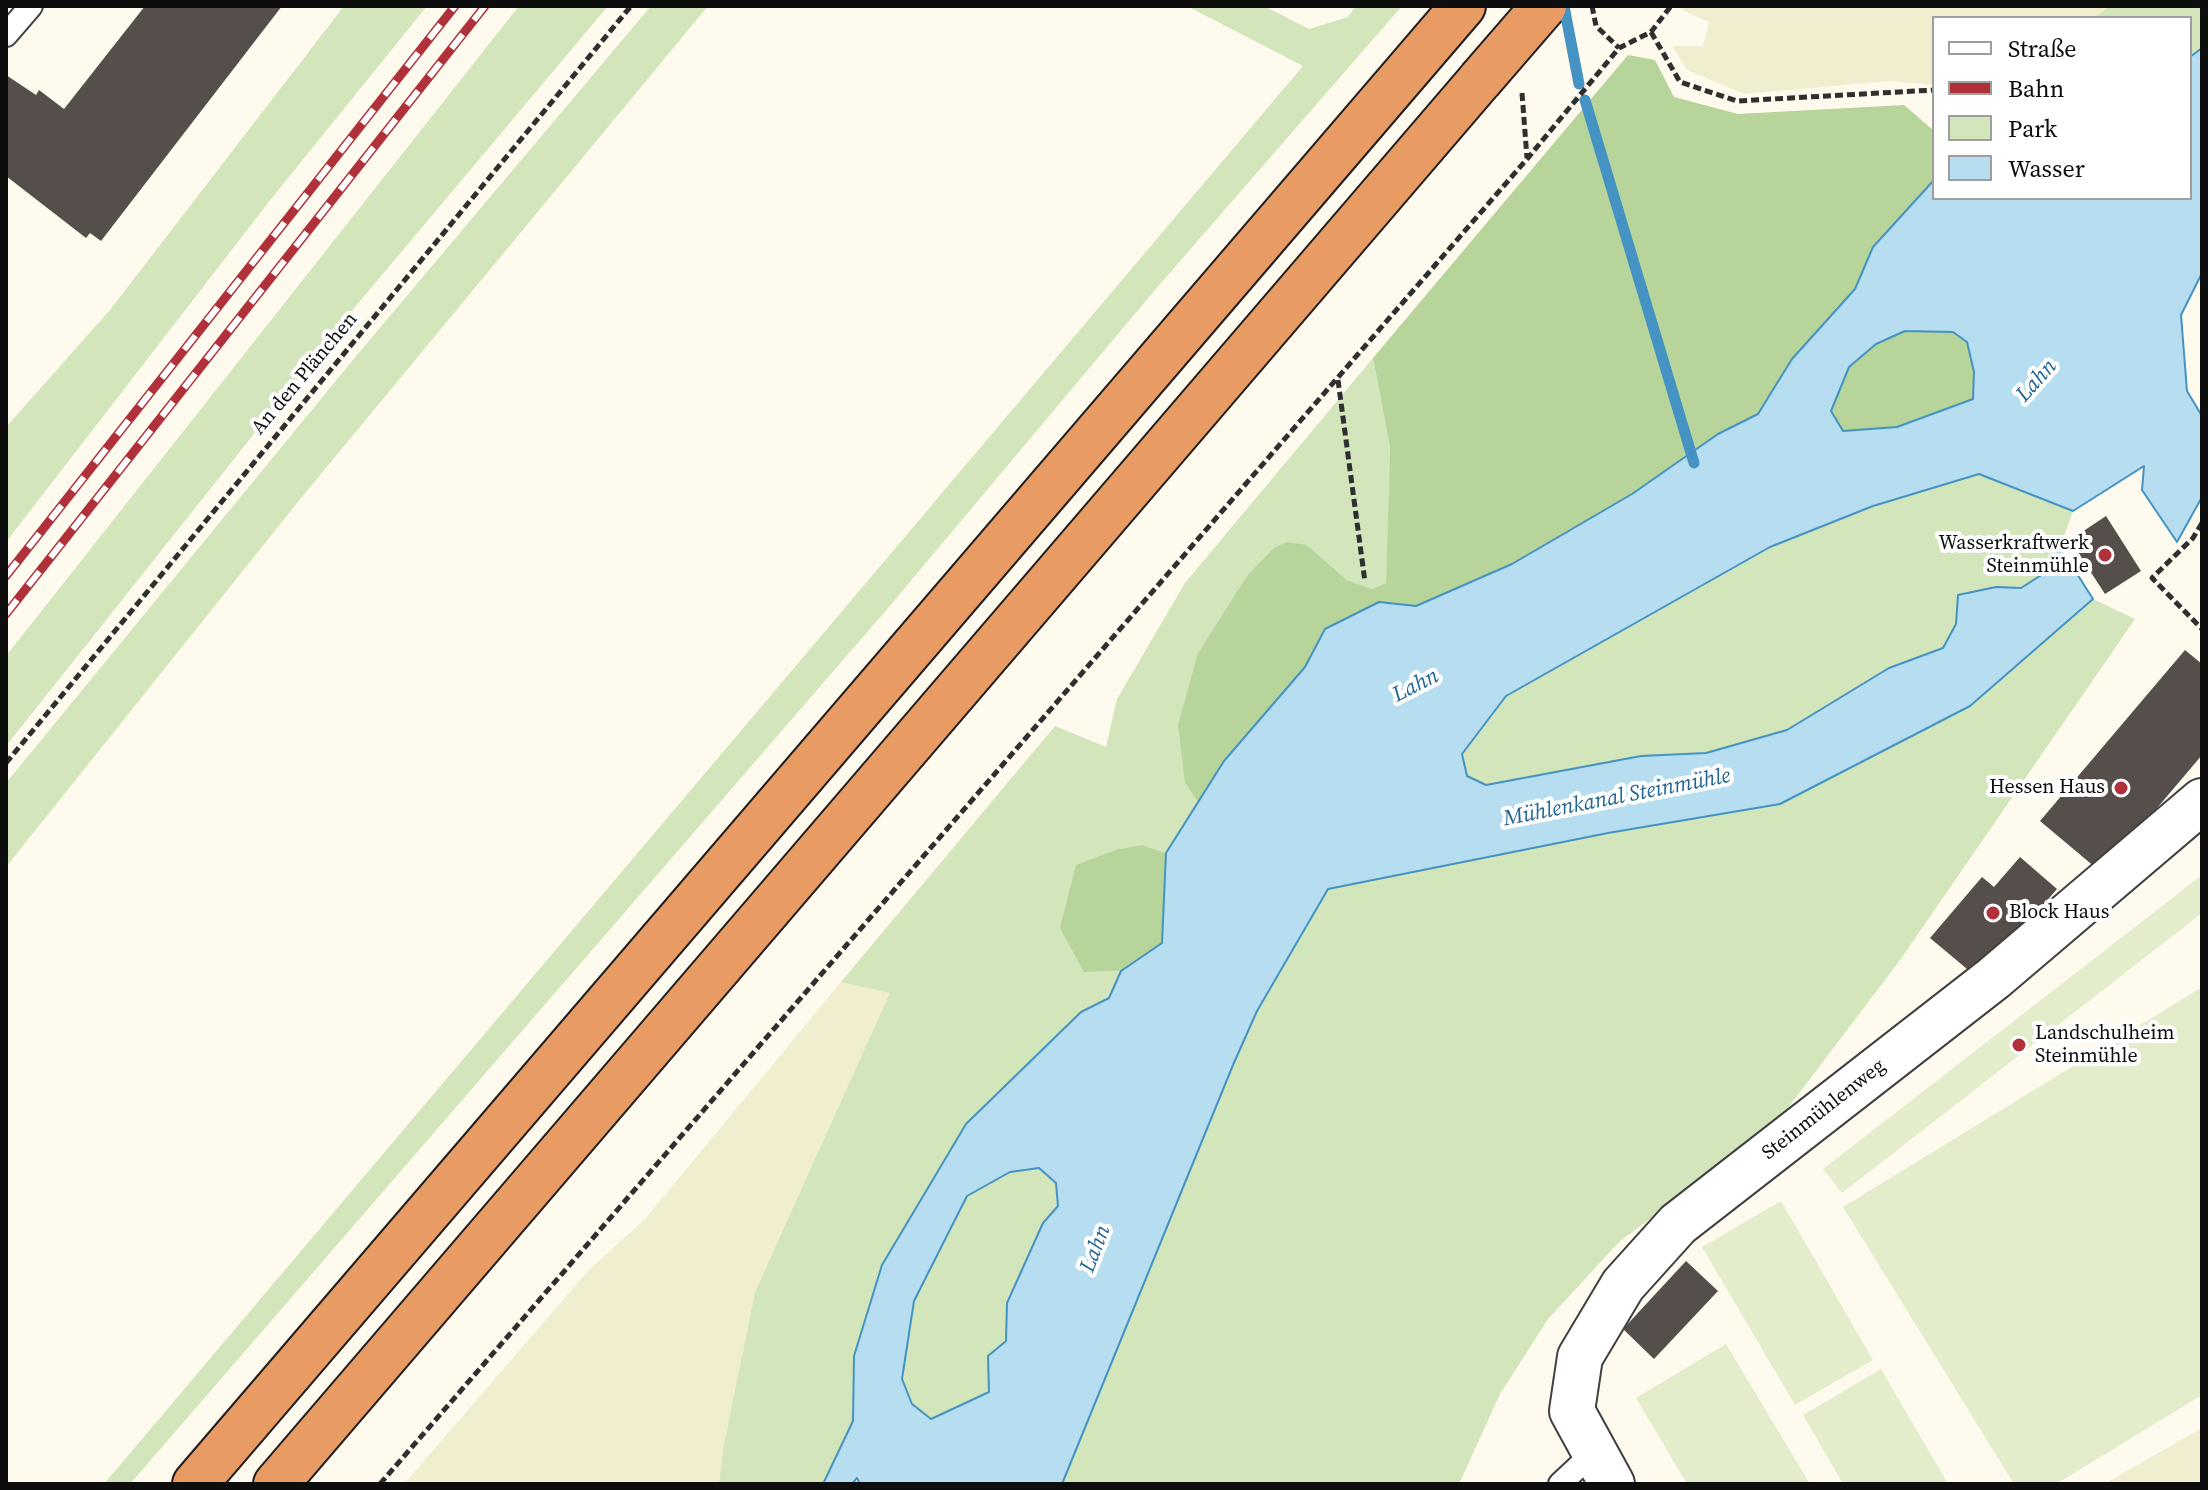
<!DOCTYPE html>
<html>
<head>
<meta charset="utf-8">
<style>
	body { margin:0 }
	#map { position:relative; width:2208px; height:1490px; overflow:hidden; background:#fefaee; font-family:"Source Serif 4",serif }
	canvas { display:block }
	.frame { position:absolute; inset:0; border:8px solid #0d0d0d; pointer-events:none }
	.legend { position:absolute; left:1932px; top:16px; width:260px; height:184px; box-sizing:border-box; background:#fff; border:2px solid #9e9e9e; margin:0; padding:10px 14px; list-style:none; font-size:24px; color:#0d0d0d }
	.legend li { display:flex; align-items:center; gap:16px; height:40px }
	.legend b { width:40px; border:2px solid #9e9e9e }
</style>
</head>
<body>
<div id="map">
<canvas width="2208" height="1490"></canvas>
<div class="frame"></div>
<ul class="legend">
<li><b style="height:10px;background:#fff"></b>Straße</li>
<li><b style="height:10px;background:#b1313b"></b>Bahn</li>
<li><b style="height:22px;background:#d2e5bb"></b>Park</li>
<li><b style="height:22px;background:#b7ddf1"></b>Wasser</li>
</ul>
</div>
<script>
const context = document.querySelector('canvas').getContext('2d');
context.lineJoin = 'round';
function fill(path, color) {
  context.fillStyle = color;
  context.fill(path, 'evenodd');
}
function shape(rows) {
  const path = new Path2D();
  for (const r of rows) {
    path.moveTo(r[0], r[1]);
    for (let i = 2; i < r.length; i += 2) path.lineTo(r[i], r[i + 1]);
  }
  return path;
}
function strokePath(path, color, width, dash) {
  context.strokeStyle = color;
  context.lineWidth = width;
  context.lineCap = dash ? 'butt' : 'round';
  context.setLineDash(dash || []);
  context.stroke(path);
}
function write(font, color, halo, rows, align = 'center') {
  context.font = font + ' "Source Serif 4",serif';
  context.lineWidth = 8;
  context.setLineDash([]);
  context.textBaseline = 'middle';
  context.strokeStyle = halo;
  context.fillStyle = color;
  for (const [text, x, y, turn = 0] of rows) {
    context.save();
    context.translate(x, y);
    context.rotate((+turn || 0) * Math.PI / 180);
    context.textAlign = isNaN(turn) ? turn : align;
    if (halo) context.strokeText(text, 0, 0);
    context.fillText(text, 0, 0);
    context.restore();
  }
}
fill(shape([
	[1685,6,2110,6,2094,18,1934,18,1934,85,1891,81,1744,94,1687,70,1672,46,1703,46,1709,22,1682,10],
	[841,982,891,993,755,1292,723,1449,719,1484,404,1484,588,1271,645,1219],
	[2202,1428,2202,1484,2104,1484]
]), '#f1eed0');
fill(shape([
	[344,6,427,6,271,199,6,542,6,427,110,310],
	[519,6,608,6,350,313,6,746,6,656],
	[651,6,708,6,301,498,6,867,6,783,352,361],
	[1187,6,1264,6,1309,29,1348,17,1356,6,1402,6,1154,291,888,608,130,1484,104,1484,1303,66],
	[2110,6,2202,6,2202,48,2190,57,2190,18,2094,18],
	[1373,358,1390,447,1386,583,1372,589,1347,580,1307,545,1246,577,1198,653,1185,783,1198,802,1166,853,1142,845,1119,849,1084,972,1121,971,1109,998,1081,1012,966,1124,882,1265,854,1356,853,1421,823,1484,719,1484,723,1449,755,1292,890,993,841,982,1055,726,1106,747,1117,699,1185,583],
	[1979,474,2073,511,2060,547,2043,574,2021,588,1996,587,1956,624,1943,648,1889,668,1787,730,1706,753,1641,756,1486,785,1467,776,1462,754,1506,696,1770,547,1873,506],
	[2093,599,2135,619,1900,960,1772,1129,1620,1241,1548,1319,1500,1394,1459,1484,1062,1484,1233,1065,1257,1012,1328,889,1608,833,1780,804,1970,706],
	[1039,1168,1056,1183,1058,1206,1043,1223,1007,1303,1006,1341,988,1357,989,1392,932,1420,912,1404,902,1379,914,1301,967,1196,1011,1172]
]), '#d2e5bb');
fill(shape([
	[1628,55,1655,60,1674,97,1738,114,1904,105,1934,131,1934,180,1873,247,1855,289,1792,359,1758,414,1718,434,1632,494,1512,564,1416,606,1379,602,1326,629,1305,667,1224,761,1198,802,1185,783,1178,725,1198,653,1246,577,1274,548,1287,542,1307,545,1347,580,1372,589,1386,583,1390,447,1373,358],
	[1905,331,1954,332,1967,342,1974,372,1973,399,1897,427,1843,431,1831,411,1849,367,1876,344],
	[1142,845,1166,853,1162,943,1121,971,1084,972,1060,928,1076,865,1119,849]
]), '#b7d49b');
fill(shape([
	[2202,875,2202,913,1842,1193,1823,1169],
	[2202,987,2202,1395,2056,1484,2014,1484,1843,1207],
	[1781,1201,1873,1360,1795,1405,1702,1247],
	[1726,1344,1810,1484,1687,1484,1636,1398],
	[1881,1369,1948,1484,1843,1484,1803,1415]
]), '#e3edcc');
const water = shape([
	[2202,48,2202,273,2181,315,2187,391,2202,416,2202,497,2177,542,2142,490,2144,466,2073,511,1979,474,1873,506,1770,547,1506,696,1462,754,1467,776,1486,785,1641,756,1706,753,1787,730,1889,668,1943,648,1956,624,1958,595,1996,587,2021,588,2043,574,2060,547,2093,599,1970,706,1780,804,1608,833,1328,889,1257,1011,1233,1065,1062,1484,860,1484,857,1478,852,1484,823,1484,853,1421,854,1356,882,1265,966,1124,1081,1012,1109,998,1121,971,1162,943,1166,853,1224,761,1305,667,1325,629,1379,602,1416,606,1512,564,1632,494,1718,434,1758,414,1792,359,1855,289,1873,247,1934,180,1934,198,2190,198,2190,57,2202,48],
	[1905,331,1953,332,1967,342,1974,372,1973,399,1897,427,1843,431,1831,411,1849,367,1876,344,1905,331],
	[1039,1168,1056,1183,1058,1206,1043,1223,1007,1303,1006,1341,988,1356,989,1392,931,1419,912,1404,902,1379,914,1301,967,1196,1010,1172,1039,1168]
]);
fill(water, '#b7ddf1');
strokePath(water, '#4493c2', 2);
strokePath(shape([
	[1564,6,1579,84],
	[1585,100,1694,463]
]), '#4493c2', 11);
fill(shape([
	[145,6,282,6,101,241,90,233,86,238,6,176,6,75,36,95,39,90,64,109],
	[2106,516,2141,571,2105,594,2070,540],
	[2185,650,2202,664,2202,755,2102,873,2040,821],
	[2020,857,2057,889,1979,979,1930,938,1982,877,1994,887],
	[1686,1261,1718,1291,1654,1359,1623,1329]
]), '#554e4a');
const lane = shape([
	[6,35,31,6],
	[1560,1484,1592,1454]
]);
const street = shape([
	[1612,1484,1572,1411,1580,1357,1623,1285,1678,1224,1994,978,2202,801]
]);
const highway = shape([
	[195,1484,1463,6],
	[276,1484,1480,80]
]);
strokePath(lane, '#404040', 26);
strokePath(street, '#404040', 48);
strokePath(highway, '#1e1e1e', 48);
strokePath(shape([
	[1592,6,1596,26,1619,48],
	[1651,32,1680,82,1737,101,1934,90],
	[1522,93,1527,158],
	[1338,380,1365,582],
	[2202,523,2193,538,2152,578,2202,629],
	[6,763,631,6],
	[380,1484,1527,159,1619,48,1651,32,1671,6]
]), '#2f2f2f', 5, [8, 4]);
strokePath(lane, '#fff', 22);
strokePath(street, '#fff', 44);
strokePath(highway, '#e89b62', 44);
const rail = shape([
	[6,576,455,6],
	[6,614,485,6]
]);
strokePath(rail, '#b1313b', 9);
strokePath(rail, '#fff', 6, [18]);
const highwayBridge = shape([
	[1480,80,1544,6]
]);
strokePath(highwayBridge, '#1e1e1e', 48, []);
strokePath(highwayBridge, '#e89b62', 44);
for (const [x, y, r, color] of [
	[2105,555,8,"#b1313b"],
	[2121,788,8,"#b1313b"],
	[1993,913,8,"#b1313b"],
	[2019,1045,8,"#b1313b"]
]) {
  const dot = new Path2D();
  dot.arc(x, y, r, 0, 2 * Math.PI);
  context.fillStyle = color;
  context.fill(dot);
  strokePath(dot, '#fff', 3);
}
write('20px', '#0d0d0d', '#fff', [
	["An den Plänchen",305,374,-50],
	["Steinmühlenweg",1824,1110,-38]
]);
write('20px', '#0d0d0d', '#fff', [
	["Wasserkraftwerk",2089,544],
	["Steinmühle",2089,567],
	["Hessen Haus",2105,788],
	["Block Haus",2009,913,"left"],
	["Landschulheim",2035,1034,"left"],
	["Steinmühle",2035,1057,"left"]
], 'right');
write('italic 22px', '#216594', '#fff', [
	["Lahn",2037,381,-48],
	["Lahn",1416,686,-27],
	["Mühlenkanal Steinmühle",1617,798,-11],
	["Lahn",1096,1249,-69]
]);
</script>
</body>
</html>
